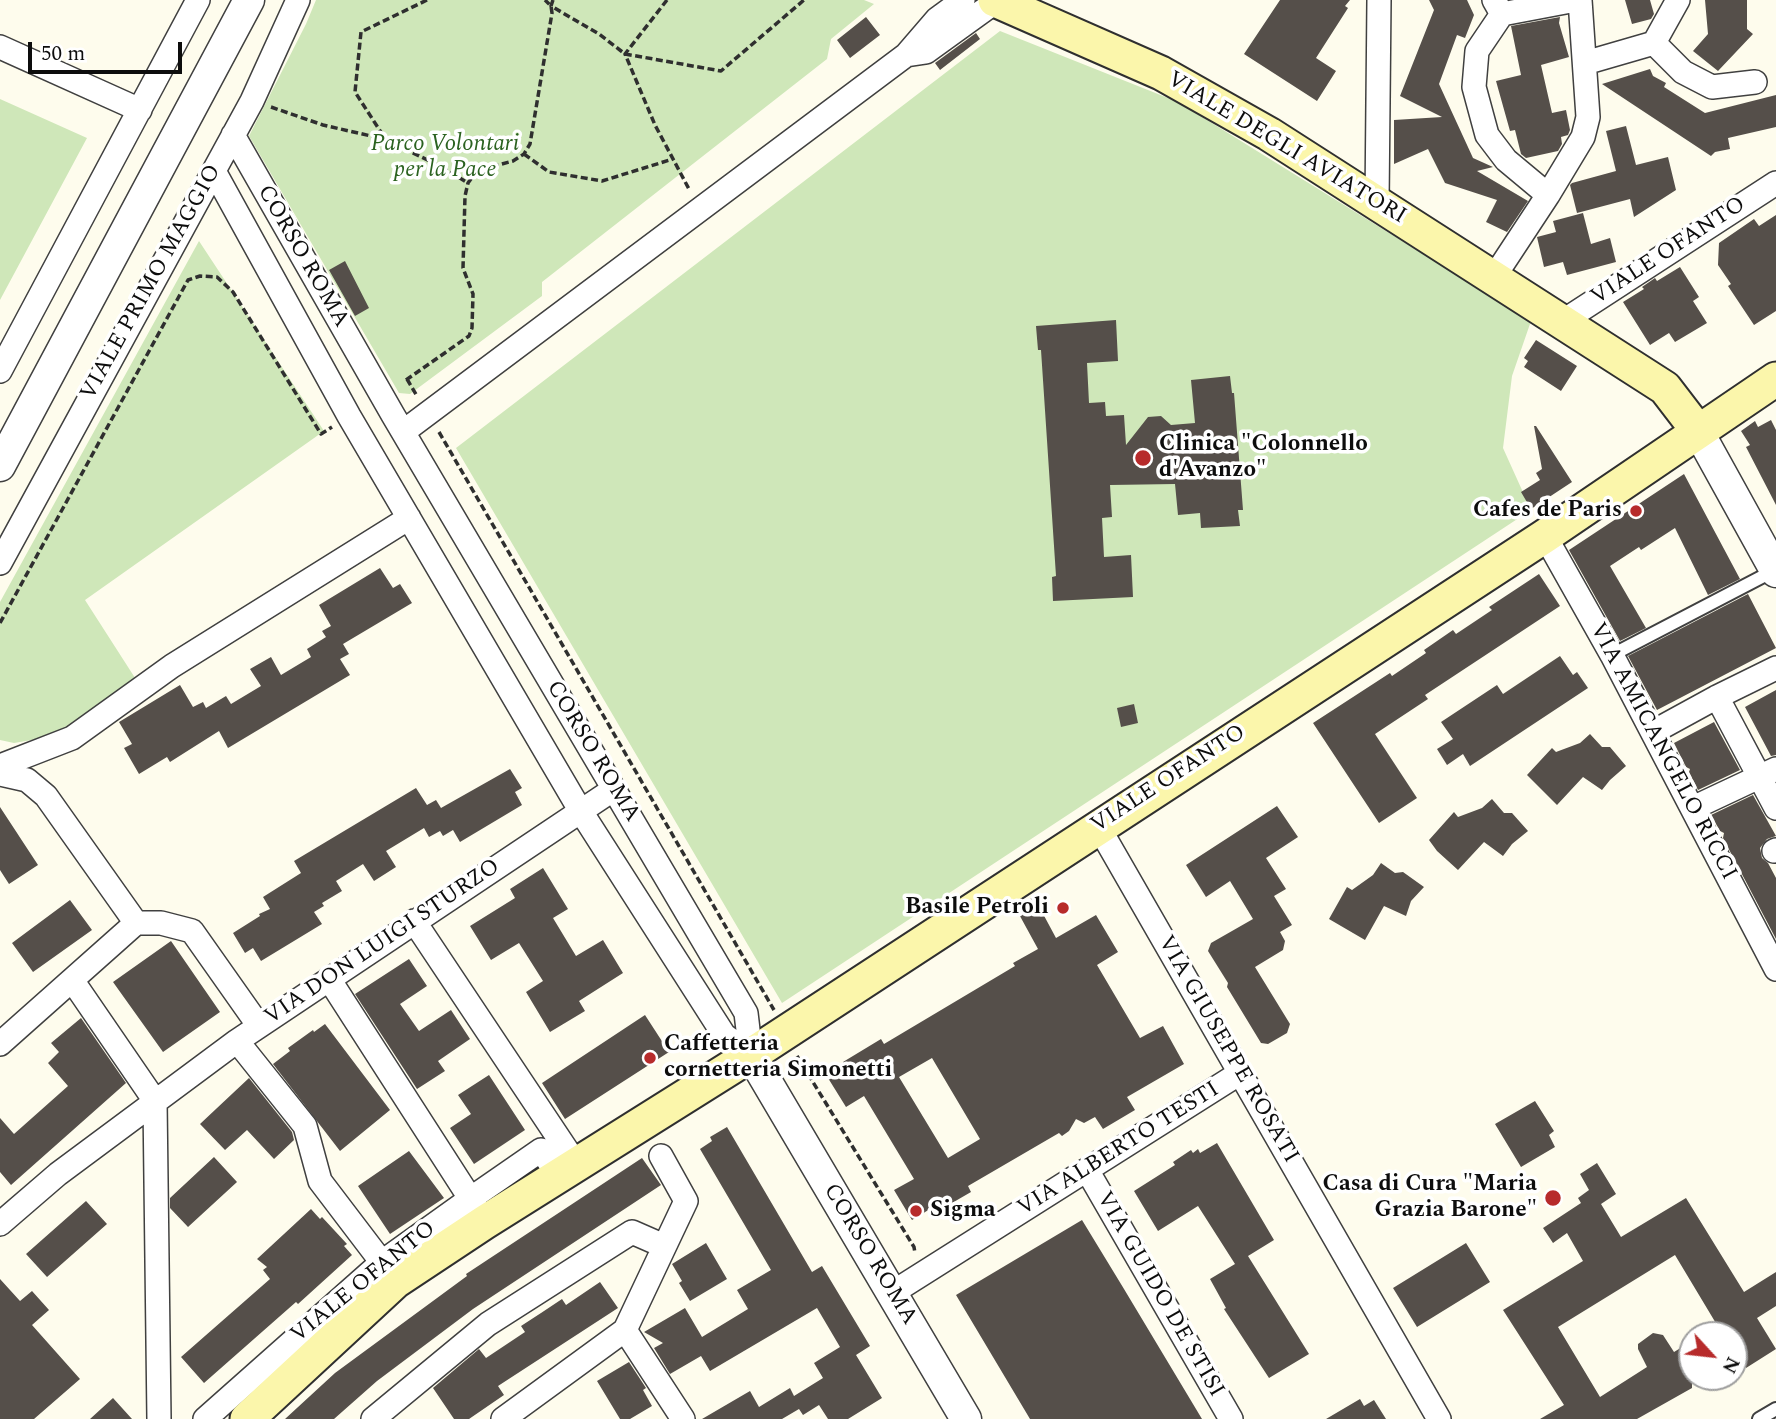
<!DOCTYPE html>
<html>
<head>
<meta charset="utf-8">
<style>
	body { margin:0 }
	#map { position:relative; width:1776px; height:1419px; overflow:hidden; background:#fefced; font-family:Spectral,serif }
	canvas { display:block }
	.north { position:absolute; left:1678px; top:1321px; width:70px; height:70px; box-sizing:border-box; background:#fff; border:2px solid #9e9e9e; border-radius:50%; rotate:117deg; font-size:19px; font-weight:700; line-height:28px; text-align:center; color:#0d0d0d }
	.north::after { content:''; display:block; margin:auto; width:24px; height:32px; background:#b72b2b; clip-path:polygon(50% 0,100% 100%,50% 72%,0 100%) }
	.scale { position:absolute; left:28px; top:42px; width:154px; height:32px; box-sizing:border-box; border:4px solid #0d0d0d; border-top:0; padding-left:9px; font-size:21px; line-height:24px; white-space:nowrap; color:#0d0d0d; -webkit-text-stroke:5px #fff; paint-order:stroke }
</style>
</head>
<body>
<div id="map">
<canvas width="1776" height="1419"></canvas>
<div class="north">N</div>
<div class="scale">50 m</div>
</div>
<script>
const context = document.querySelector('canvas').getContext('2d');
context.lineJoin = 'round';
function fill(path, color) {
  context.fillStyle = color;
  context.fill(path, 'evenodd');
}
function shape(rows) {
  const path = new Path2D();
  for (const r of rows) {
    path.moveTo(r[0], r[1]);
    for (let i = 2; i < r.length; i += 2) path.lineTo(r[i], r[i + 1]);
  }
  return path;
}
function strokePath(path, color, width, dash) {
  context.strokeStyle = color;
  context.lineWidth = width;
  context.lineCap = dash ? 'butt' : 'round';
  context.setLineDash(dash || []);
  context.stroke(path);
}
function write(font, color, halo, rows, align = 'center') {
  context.font = font + ' Spectral,serif';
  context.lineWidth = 7;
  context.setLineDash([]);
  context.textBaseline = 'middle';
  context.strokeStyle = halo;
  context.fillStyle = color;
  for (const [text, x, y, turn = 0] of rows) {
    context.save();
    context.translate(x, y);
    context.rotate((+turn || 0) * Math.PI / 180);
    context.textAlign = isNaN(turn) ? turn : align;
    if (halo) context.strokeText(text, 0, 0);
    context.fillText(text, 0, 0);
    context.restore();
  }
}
fill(shape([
	[316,0,864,0,874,4,831,39,827,59,542,282,542,296,410,394,399,393,249,136,306,24],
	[1000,31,1178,102,1531,321,1512,376,1503,448,1531,510,782,1003,456,448],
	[0,99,87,138,0,300],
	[199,241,324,431,85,600,137,681,55,736,14,743,0,740,0,602]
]), '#cfe7b9');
fill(shape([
	[1280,0,1350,0,1345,6,1348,8,1316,58,1336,71,1317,101,1244,54],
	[1429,0,1467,0,1474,15,1465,38,1457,35,1439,84,1473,158,1493,167,1477,171,1528,201,1507,232,1486,222,1497,200,1445,183,1428,149,1394,164,1394,120,1442,117,1400,96,1434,10],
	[1625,0,1650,0,1654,14,1651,19,1632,24],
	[1705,0,1747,0,1747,29,1753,34,1718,71,1693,51,1708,34],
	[866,17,880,35,850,58,837,40],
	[1560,17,1559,23,1569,57,1541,65,1552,113,1566,110,1570,130,1568,135,1561,137,1562,144,1558,151,1526,158,1521,154,1515,130,1510,131,1496,81,1521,75,1511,26],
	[976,33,980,39,940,70,935,63],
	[1650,69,1653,76,1666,83,1664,87,1705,113,1776,95,1776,127,1728,138,1730,149,1715,152,1711,156,1602,84],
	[1626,126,1636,165,1668,157,1676,190,1634,217,1630,199,1577,213,1570,185,1572,183,1616,171,1606,131],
	[1583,213,1591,244,1610,238,1616,262,1567,275,1563,262,1544,267,1537,237,1556,232,1553,221],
	[1776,215,1776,311,1754,325,1728,286,1731,284,1718,265,1719,243,1754,219,1759,226],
	[345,261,369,308,355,316,329,270],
	[1680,267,1699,297,1693,301,1707,323,1675,342,1669,333,1650,345,1623,302,1644,289,1642,287,1655,278,1657,281],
	[1116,320,1118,361,1087,363,1089,403,1105,402,1106,416,1124,415,1126,445,1148,417,1161,416,1171,425,1195,423,1191,380,1230,376,1232,393,1234,393,1243,510,1238,510,1240,526,1201,528,1200,513,1178,515,1175,484,1110,485,1112,517,1102,518,1104,557,1131,555,1133,597,1053,601,1052,577,1056,576,1041,350,1038,350,1036,326],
	[1536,340,1577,366,1561,391,1524,367,1528,361,1524,358],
	[1771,420,1776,430,1776,505,1746,447,1750,445,1741,431,1755,421,1758,427],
	[1534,426,1536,426,1572,482,1531,509,1521,492,1540,480,1536,473,1542,469],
	[1684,474,1740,579,1708,595,1675,528,1641,550,1639,547,1610,566,1646,628,1620,641,1569,550],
	[380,568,393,588,400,584,412,603,343,644,349,654,340,659,350,675,228,748,219,731,170,762,167,757,139,774,124,748,132,744,119,722,180,685,193,707,203,702,206,708,226,696,231,704,261,686,250,669,271,657,281,675,311,657,307,649,326,637,322,631,331,626,319,605],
	[1539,574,1560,606,1425,695,1428,699,1375,734,1417,798,1379,823,1313,723,1390,673,1392,676,1426,653,1424,650,1453,630,1456,634,1492,610,1489,607],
	[1748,594,1776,648,1657,710,1628,656],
	[1560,656,1573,675,1577,672,1588,688,1470,766,1463,754,1447,765,1437,749,1453,739,1441,722,1497,685,1503,694],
	[1776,690,1776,755,1771,756,1745,707],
	[1134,704,1138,723,1121,727,1117,708],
	[1714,722,1740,770,1698,790,1689,772,1690,769,1686,767,1674,743],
	[1590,734,1602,747,1610,747,1626,766,1610,780,1602,790,1583,777,1557,805,1527,775,1552,748,1556,752,1580,743],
	[510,769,522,788,515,792,522,805,460,842,453,830,443,836,440,831,429,837,424,828,386,851,396,867,374,881,363,864,336,881,342,891,322,903,324,906,314,912,322,924,261,961,253,948,245,953,233,933,260,916,259,914,270,909,263,897,301,873,294,861,416,788,427,805,436,800,441,808],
	[1753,795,1776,836,1767,839,1760,848,1762,858,1768,863,1776,878,1776,939,1723,838,1724,833,1720,831,1711,815],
	[1492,799,1504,813,1512,813,1528,831,1512,844,1503,856,1484,842,1458,870,1437,851,1429,840,1454,812,1458,817,1482,808],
	[1277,806,1298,837,1266,858,1286,889,1274,896,1292,925,1280,932,1285,941,1283,950,1255,967,1290,1024,1287,1033,1268,1044,1261,1043,1227,987,1228,983,1208,951,1211,943,1253,919,1230,881,1206,897,1186,865],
	[0,807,38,865,9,884,0,870],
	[1381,863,1395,873,1403,872,1424,887,1411,901,1406,916,1384,906,1365,940,1329,919,1347,887,1352,890,1373,875],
	[543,868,568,909,553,918,576,956,603,940,623,973,579,1001,585,1011,550,1032,526,992,543,981,519,943,491,960,470,926,515,898,510,889],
	[1034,897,1056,938,1096,915,1118,952,1097,965,1140,1038,1163,1026,1184,1064,1127,1097,1135,1110,1103,1129,1095,1117,1084,1123,1076,1119,1069,1131,1062,1136,1059,1133,968,1186,971,1192,933,1214,930,1209,912,1220,894,1190,914,1179,864,1096,846,1107,828,1078,846,1067,843,1062,881,1039,884,1044,1015,966,1013,963,1038,949,1015,907],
	[932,1058,980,1139,948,1158,899,1077],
	[70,900,92,930,33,972,12,943],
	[171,941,220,1012,163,1052,113,982],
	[409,959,427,986,400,1004,419,1031,451,1010,470,1039,438,1061,445,1071,417,1089,355,994],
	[645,1015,669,1052,565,1119,542,1083],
	[81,1018,126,1083,11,1185,0,1172,0,1118,14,1134,68,1086,48,1063,59,1052,51,1043],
	[325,1024,390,1110,340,1151,273,1064,290,1051,288,1048,313,1030,314,1032],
	[489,1075,525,1130,474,1164,450,1128,471,1114,458,1095],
	[249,1078,292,1132,294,1140,274,1159,247,1130,225,1150,200,1124],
	[1535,1101,1554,1131,1549,1135,1555,1147,1521,1167,1495,1124],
	[727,1127,812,1272,822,1266,870,1346,856,1355,882,1398,848,1419,828,1419,819,1405,803,1415,799,1409,782,1419,702,1419,750,1391,759,1407,790,1388,794,1396,823,1378,814,1363,840,1347,817,1308,710,1371,701,1356,670,1374,654,1348,663,1343,644,1332,685,1308,702,1337,748,1309,737,1290,771,1270,700,1149,712,1141,710,1137],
	[1217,1143,1274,1240,1248,1256,1309,1354,1269,1378,1224,1309,1226,1308,1210,1279,1235,1264,1198,1206,1158,1231,1134,1191,1175,1165,1173,1162,1191,1150,1193,1153,1198,1149,1200,1153],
	[409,1151,444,1198,390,1234,358,1186],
	[214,1157,237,1182,188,1227,170,1208,170,1198],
	[642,1158,661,1185,473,1309,377,1381,334,1419,285,1419,335,1373,467,1276,466,1274],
	[1597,1163,1616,1194,1601,1204,1621,1237,1686,1198,1744,1292,1776,1272,1776,1306,1757,1318,1776,1349,1746,1368,1734,1349,1734,1335,1723,1335,1675,1255,1558,1327,1600,1397,1647,1367,1638,1349,1638,1344,1653,1333,1663,1335,1674,1352,1692,1341,1692,1388,1637,1419,1540,1419,1564,1405,1503,1310,1583,1261,1567,1233,1553,1243,1543,1228,1581,1203,1578,1198,1589,1190,1580,1174],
	[86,1201,107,1224,47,1277,26,1254],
	[311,1209,320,1219,322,1217,347,1244,344,1246,352,1255,298,1304,296,1302,204,1383,181,1357,270,1279,263,1270,267,1267,257,1259],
	[1082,1220,1124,1289,1202,1419,1030,1419,956,1295],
	[706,1243,727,1279,690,1301,679,1283,682,1281,672,1264],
	[1466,1243,1490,1282,1417,1327,1393,1288],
	[0,1279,20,1301,32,1291,49,1310,32,1325,80,1379,34,1419,0,1419],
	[600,1282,618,1308,498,1386,504,1395,469,1419,454,1419,433,1388,479,1349,486,1358,525,1332,521,1326,541,1313,562,1299,566,1305],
	[629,1362,646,1388,643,1390,652,1406,630,1419,620,1419,597,1381],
	[113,1398,132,1419,90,1419],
	[1360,1399,1364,1406,1374,1400,1386,1419,1326,1419]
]), '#554f4a');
const service = shape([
	[1612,655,1775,570],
	[1759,1419,1776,1409]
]);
const minor = shape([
	[1494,0,1502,14,1576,0],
	[1502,14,1477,51,1474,87,1487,135,1506,160,1548,195],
	[1654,43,1683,72,1712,87,1755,82],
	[0,47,140,110],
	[906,55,937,19,963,0],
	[1585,63,1654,43,1678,0],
	[233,135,393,415,746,1013,751,1055],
	[214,171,349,416,580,810,724,1035,751,1055],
	[1377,203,1379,0],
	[1494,277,1548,195,1583,137,1588,117,1580,0],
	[1562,322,1776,183],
	[0,371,198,0],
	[403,432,906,55,926,52,998,0],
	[1545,536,1612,655,1776,969],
	[0,563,252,101,298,0],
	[1717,697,1776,808],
	[1653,732,1717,697,1776,668],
	[0,766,72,738,172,666,409,518],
	[0,774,27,780,46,796,136,923],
	[1693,808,1776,769],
	[1098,826,1439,1419],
	[1774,851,1776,850],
	[414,921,576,1164],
	[329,979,477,1209],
	[72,980,155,1101,159,1419],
	[237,1041,305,1126,320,1181,390,1273],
	[0,1044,136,923,161,923,192,931,259,1026],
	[1087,1170,1231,1419],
	[0,1224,58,1174,237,1041,614,789],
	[892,1293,1240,1073],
	[625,1330,683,1419],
	[205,1419,382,1262,470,1199,541,1150,558,1175],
	[373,1419,488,1324,632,1232,664,1246],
	[503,1419,625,1330,686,1201,661,1156]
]);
const tertiary = shape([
	[1698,431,1776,572],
	[0,466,249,0],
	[751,1055,966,1419]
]);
const secondary = shape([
	[995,0,1161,73,1269,134,1665,388,1698,431],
	[247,1419,396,1281,485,1222,751,1055,1545,536,1776,379]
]);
strokePath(service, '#404040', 16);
strokePath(minor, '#404040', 26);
strokePath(tertiary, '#404040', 33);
strokePath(secondary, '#2f2f2f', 37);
strokePath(shape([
	[427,0,361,32,355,92,386,140,438,165,468,183],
	[553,0,551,6,599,34,625,54,721,71,804,0],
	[667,0,625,54,655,125,690,191],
	[271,107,323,125,384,139],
	[524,154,549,172,602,181,673,159],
	[407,379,417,396],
	[406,380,469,336,472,328,473,294,463,268,465,196,468,183,473,176,483,169,513,161,524,154,530,144,552,13,551,6,545,0],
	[439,432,774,1010],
	[0,623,188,280,200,276,217,277,233,292,321,434,332,427],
	[797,1056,914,1247,915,1253]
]), '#2f2f2f', 3.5, [7, 3.5]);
strokePath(service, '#fff', 12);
strokePath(minor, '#fff', 23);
strokePath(tertiary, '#fff', 30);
strokePath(secondary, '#fbf6ab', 33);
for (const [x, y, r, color] of [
	[1143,458,9,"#b72b2b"],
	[1636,511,7,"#b72b2b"],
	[1063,908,7,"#b72b2b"],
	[650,1058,7,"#b72b2b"],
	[1553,1198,9,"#b72b2b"],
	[916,1211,7,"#b72b2b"]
]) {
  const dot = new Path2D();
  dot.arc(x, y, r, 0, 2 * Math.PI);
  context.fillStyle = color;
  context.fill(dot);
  strokePath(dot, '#fff', 2.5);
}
write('italic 23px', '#2b6220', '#fff', [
	["Parco Volontari",445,145],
	["per la Pace",445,171]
]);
write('23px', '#0d0d0d', '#fff', [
	["VIALE DEGLI AVIATORI",1286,149,31],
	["VIALE OFANTO",1669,252,-33],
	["CORSO ROMA",302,257,60],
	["VIALE PRIMO MAGGIO",152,283,-61],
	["CORSO ROMA",592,752,59],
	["VIA AMICANGELO RICCI",1662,752,62],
	["VIALE OFANTO",1169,780,-33],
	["VIA DON LUIGI STURZO",383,943,-34],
	["VIA GIUSEPPE ROSATI",1227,1050,60],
	["VIA ALBERTO TESTI",1119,1150,-32],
	["CORSO ROMA",869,1255,59],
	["VIALE OFANTO",364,1283,-39],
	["VIA GUIDO DE STISI",1159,1295,60]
]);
write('bold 23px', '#0d0d0d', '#fff', [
	["Clinica \"Colonnello",1159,445],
	["d'Avanzo\"",1159,471],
	["Cafes de Paris",1622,511,"right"],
	["Basile Petroli",1049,908,"right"],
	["Caffetteria",664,1045],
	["cornetteria Simonetti",664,1071],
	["Casa di Cura \"Maria",1537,1185,"right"],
	["Grazia Barone\"",1537,1211,"right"],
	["Sigma",930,1211]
], 'left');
</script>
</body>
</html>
